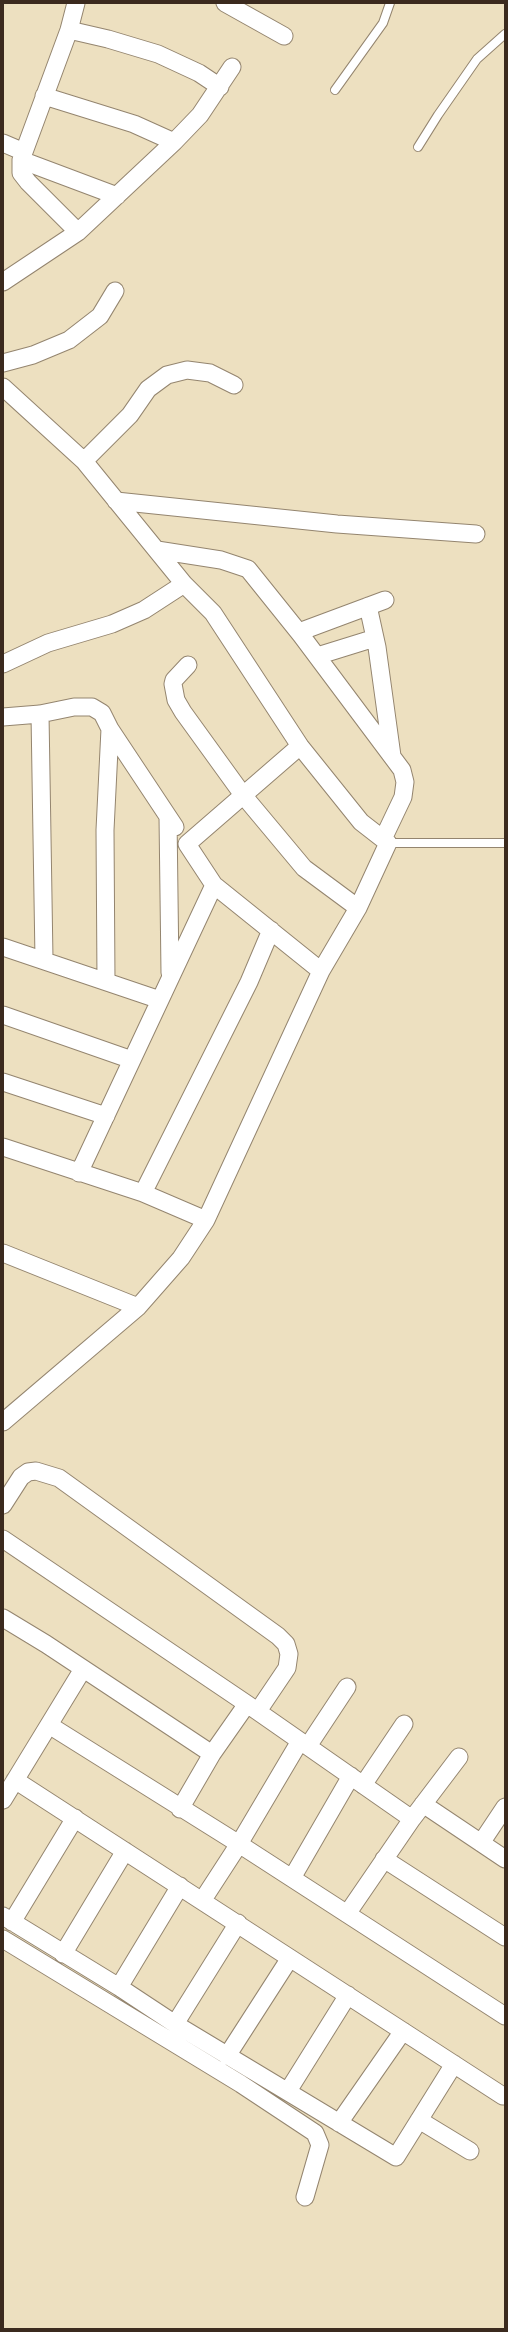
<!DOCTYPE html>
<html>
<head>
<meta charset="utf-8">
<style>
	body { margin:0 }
	#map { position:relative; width:508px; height:2332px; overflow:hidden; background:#ede0c0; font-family:"IM FELL English",serif }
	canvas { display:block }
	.frame { position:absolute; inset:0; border:4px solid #3b2a1e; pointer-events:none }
</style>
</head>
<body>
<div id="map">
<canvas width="508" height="2332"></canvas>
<div class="frame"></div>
</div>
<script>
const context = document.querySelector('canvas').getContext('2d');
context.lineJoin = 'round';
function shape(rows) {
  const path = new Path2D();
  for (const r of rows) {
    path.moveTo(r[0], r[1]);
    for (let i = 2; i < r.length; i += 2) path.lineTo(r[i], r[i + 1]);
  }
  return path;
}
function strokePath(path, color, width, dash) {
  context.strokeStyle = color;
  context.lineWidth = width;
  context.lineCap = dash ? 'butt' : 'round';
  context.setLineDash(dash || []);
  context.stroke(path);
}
const service = shape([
	[335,90,383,23,390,3],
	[418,147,438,115,477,59,505,34],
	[388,843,505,843]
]);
const minor = shape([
	[76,3,69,30,21,160,21,173,28,182,78,232],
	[225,3,284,36],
	[69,30,108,39,158,54,199,73,220,87],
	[44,96,134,124,174,142],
	[3,143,24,152],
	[21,160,117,196],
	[3,282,78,232,174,142,200,115,232,67],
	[3,363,33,355,69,340,100,316,115,291],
	[3,387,84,461,184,584,213,613,300,746,361,822,388,843,358,908,321,971,206,1220,143,1193,3,1147],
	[84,461,130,415,148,389,167,375,187,370,210,373,234,385],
	[116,501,337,524,476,534],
	[157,550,221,560,248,569,301,635,402,770,405,782,403,797,383,839],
	[368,606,377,647,392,756],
	[299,632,385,600],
	[317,656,375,638],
	[3,664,48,643,112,624,144,610,184,584],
	[188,665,174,680,173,684,176,700,183,712,243,795,304,868,358,908],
	[40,714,44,959],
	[3,717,40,714,74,707,92,707,102,713,110,729,105,830,106,981],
	[110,729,175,827],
	[300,746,187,844,214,885,321,971],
	[168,817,170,973],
	[3,947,160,1000],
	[3,1015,132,1060],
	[3,1082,106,1116],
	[79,1173,214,885],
	[143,1193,249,982,271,930],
	[3,1253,138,1307],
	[3,1422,138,1307,181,1258,206,1220],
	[3,1505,21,1477,28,1472,36,1471,59,1478,278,1636,286,1644,289,1654,287,1668,258,1711],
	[3,1539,247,1704,412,1819],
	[3,1618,46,1644,212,1754],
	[49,1725,239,1844,505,2016],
	[308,1746,347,1687],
	[15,1780,503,2096],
	[363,1785,404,1724],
	[3,1800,83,1669],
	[423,1804,505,1859],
	[180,1809,212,1754,247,1704],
	[481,1843,505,1807],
	[384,1859,505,1937],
	[292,1878,351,1776],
	[202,1901,239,1844,300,1741],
	[347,1914,412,1819,459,1757],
	[3,1916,119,1987,175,2024,396,2157,454,2064],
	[12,1922,75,1818],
	[3,1939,241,2084,315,2133,320,2145,305,2197],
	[63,1954,125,1851],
	[119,1987,180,1886],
	[175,2024,238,1923],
	[227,2056,290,1958],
	[288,2091,348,1995],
	[419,2120,470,2151],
	[339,2123,403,2031]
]);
strokePath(service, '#94856f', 10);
strokePath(minor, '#94856f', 19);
strokePath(service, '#fff', 8);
strokePath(minor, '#fff', 17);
</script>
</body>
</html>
